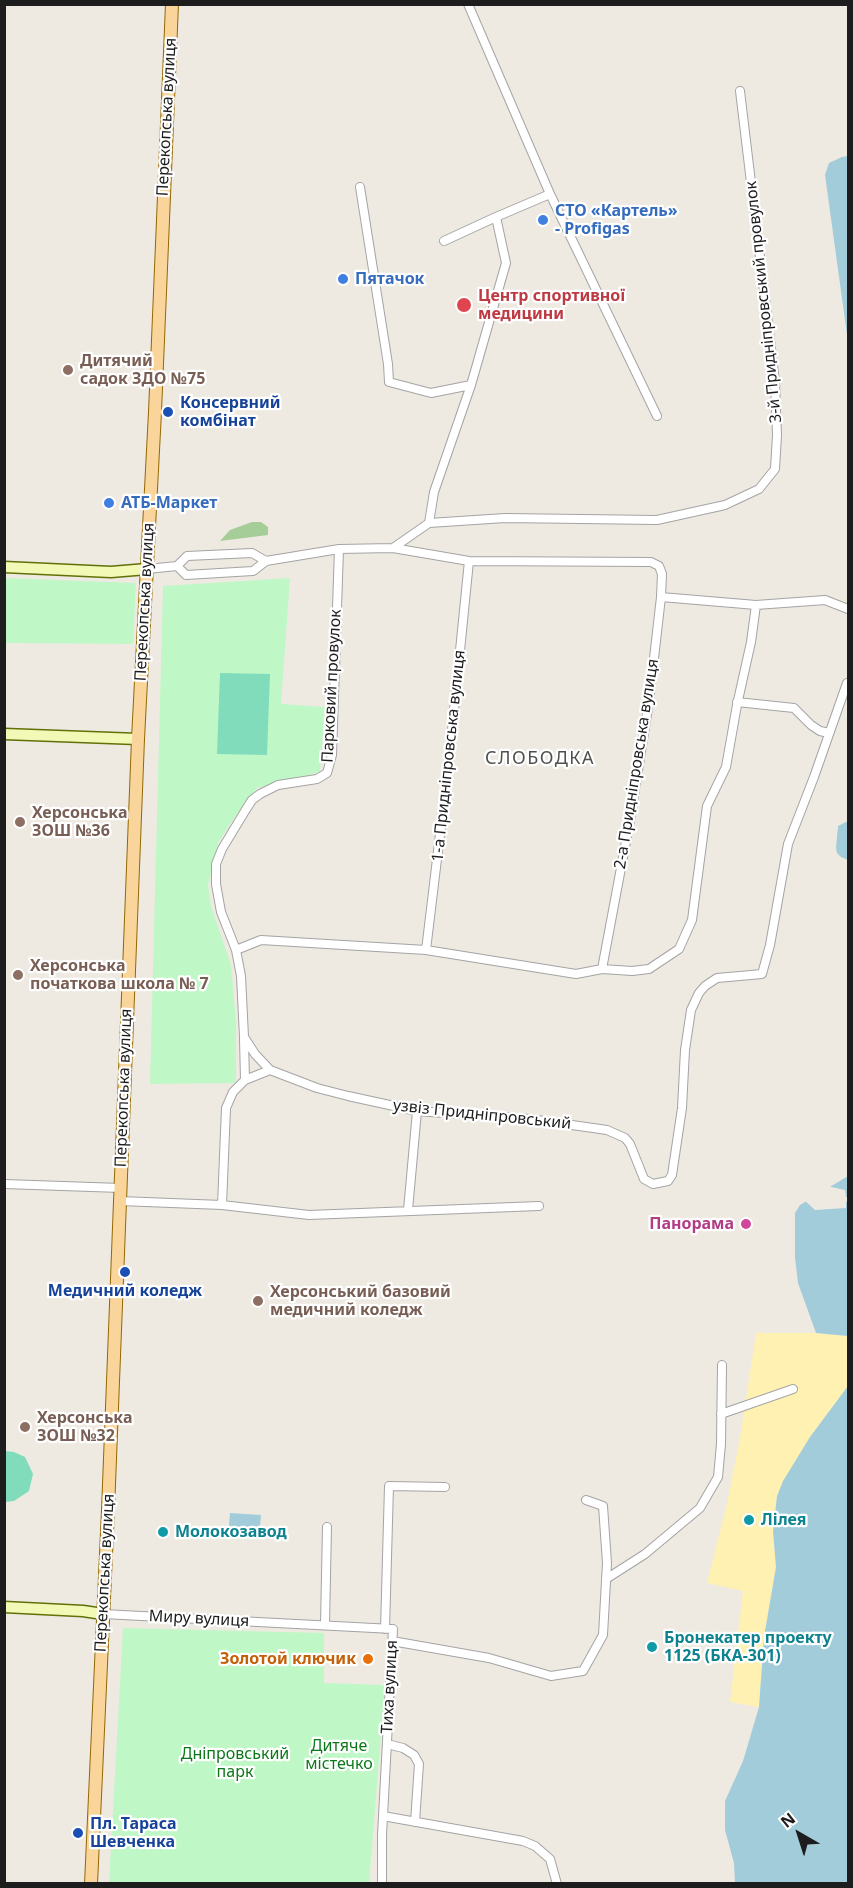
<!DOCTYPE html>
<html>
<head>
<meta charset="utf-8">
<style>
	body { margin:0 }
	#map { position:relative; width:853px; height:1888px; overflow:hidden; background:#eeeae2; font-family:"Noto Sans",sans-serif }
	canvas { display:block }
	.frame { position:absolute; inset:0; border:6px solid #1d1d1d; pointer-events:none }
	.north { position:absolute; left:769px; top:1804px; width:60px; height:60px; -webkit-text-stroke:4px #fff; paint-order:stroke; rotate:321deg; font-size:16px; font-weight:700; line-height:24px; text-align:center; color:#1d1d1d }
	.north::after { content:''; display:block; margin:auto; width:21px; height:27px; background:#1d1d1d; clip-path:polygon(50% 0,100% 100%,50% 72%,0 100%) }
</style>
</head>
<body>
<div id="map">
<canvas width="853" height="1888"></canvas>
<div class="frame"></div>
<div class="north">N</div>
</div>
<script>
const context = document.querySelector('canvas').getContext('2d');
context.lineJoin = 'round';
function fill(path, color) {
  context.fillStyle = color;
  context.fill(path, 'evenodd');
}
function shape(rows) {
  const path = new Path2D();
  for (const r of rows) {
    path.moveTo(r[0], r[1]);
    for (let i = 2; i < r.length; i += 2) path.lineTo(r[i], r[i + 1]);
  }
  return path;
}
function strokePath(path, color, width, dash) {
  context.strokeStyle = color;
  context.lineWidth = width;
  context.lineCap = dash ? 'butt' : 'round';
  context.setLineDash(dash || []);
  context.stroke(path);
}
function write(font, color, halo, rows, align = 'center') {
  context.font = font + ' "Noto Sans",sans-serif';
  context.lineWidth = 4.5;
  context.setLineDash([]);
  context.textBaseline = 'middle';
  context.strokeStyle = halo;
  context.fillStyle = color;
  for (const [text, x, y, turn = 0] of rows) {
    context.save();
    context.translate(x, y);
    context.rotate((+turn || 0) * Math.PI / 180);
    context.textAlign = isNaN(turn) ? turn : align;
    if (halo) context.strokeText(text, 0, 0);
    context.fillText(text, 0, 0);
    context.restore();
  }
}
fill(shape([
	[252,522,261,522,268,527,268,535,220,541,230,530]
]), '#a5cd98');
fill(shape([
	[756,1333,816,1333,848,1336,848,1386,810,1437,777,1496,773,1531,776,1567,764,1637,759,1707,730,1702,743,1591,707,1583,726,1508,740,1438]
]), '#fef1b1');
fill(shape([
	[5,578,136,583,133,644,5,643],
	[290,578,281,704,325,707,320,772,257,788,234,818,218,843,208,885,211,906,231,965,236,1022,236,1083,150,1084,163,586],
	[123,1628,324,1633,324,1683,385,1685,369,1883,109,1883]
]), '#bff8c6');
fill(shape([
	[220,673,270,674,267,755,217,754],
	[5,1451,14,1452,25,1457,33,1474,29,1491,14,1501,5,1502]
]), '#81dcbc');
fill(shape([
	[848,156,848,342,825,175,829,163,842,157],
	[848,821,848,860,841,857,837,853,836,848,838,826],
	[848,1176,848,1336,816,1333,798,1283,795,1258,795,1213,800,1205],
	[848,1386,848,1883,735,1883,734,1863,725,1830,725,1801,743,1761,759,1707,764,1637,776,1567,773,1531,777,1496,783,1481,810,1437],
	[230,1513,261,1515,259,1538,228,1536]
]), '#a3ccdb');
fill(shape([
	[827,1186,845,1190,846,1197,848,1197,848,1201,846,1202,846,1208,815,1210,803,1199]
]), '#eeeae2');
const street = shape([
	[468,4,550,194,496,217],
	[360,187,388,364,389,382,431,393,471,385,434,492,429,523],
	[550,194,657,416],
	[444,241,496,217,506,263,471,385],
	[393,548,429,523,505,518,657,520,725,505,759,489,775,469,777,435,775,382,740,91],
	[339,549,332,755,327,773,317,779,278,785,260,794,252,800,245,811,222,849,216,864,216,884,221,912,236,950,241,976,244,1037,255,1054,270,1070,317,1088,348,1096,417,1111,530,1119,607,1130,625,1138,630,1144,644,1179,653,1184,668,1181,672,1175,682,1108,685,1050,691,1010,699,993,705,986,717,978,762,974,770,945,788,844,814,777,847,683],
	[177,566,186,575,253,571,266,561,339,549,393,548,469,561,651,562,659,566,662,574,661,597,649,702,630,820,602,969],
	[147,569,177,566,187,556,252,553,266,561],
	[661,597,756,605,825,600,848,609],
	[737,702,794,708,811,725,820,731,829,733],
	[236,950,261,940,426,950,576,974,602,969,632,971,649,969,679,949,692,920,707,806,726,767,737,705,751,642,756,605],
	[426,950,449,760,469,561],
	[244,1039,245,1080],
	[4,1184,121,1188],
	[120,1201,222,1205,309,1215,539,1206],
	[222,1205,226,1108,233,1092,245,1080,270,1070],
	[408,1210,417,1111],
	[721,1414,793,1389],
	[606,1579,645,1554,700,1508,718,1477,721,1444,722,1365],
	[103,1614,393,1629,382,1835,382,1884],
	[325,1624,327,1527],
	[385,1629,389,1486,445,1487],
	[392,1641,489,1658,551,1676,583,1671,603,1635,607,1563,603,1506,586,1500],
	[387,1744,403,1748,414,1755,419,1764,415,1822],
	[383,1816,523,1841,535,1846,550,1859,557,1884]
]);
const secondary = shape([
	[4,567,111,572,147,569],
	[4,734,138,739],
	[4,1607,83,1611,103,1614]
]);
const primary = shape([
	[91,1884,108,1510,138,739,155,412,172,4]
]);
strokePath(street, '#a4a4a4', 10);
strokePath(secondary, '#617107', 13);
strokePath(primary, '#936803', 14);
strokePath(street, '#fff', 8);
strokePath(secondary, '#f2f8b6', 10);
strokePath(primary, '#fad59b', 12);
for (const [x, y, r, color] of [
	[543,220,6,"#3f7fe0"],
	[343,279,6,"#3f7fe0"],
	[464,305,8,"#e0444e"],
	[68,370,6,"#8d6e63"],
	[168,412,6,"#1a4fb4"],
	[109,503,6,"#3f7fe0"],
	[20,822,6,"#8d6e63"],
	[18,975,6,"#8d6e63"],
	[746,1224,6,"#d1479c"],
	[125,1272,6,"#1a4fb4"],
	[258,1301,6,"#8d6e63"],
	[25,1427,6,"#8d6e63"],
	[749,1520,6,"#0f9aa8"],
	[163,1532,6,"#0f9aa8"],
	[652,1647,6,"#0f9aa8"],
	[368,1659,6,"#e8710a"],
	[78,1833,6,"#1a4fb4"]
]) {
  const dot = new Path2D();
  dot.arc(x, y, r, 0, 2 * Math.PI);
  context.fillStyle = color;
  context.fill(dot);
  strokePath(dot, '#fff', 2);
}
write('16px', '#1d1d1d', '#fff', [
	["Перекопська вулиця",167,117,-87],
	["3-й Придніпровський провулок",764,302,-96],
	["Перекопська вулиця",145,602,-87],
	["Парковий провулок",332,686,-87],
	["1-а Придніпровська вулиця",449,756,-84],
	["2-а Придніпровська вулиця",637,764,-81],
	["Перекопська вулиця",124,1088,-88],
	["узвіз Придніпровський",482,1115,6],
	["Перекопська вулиця",105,1573,-87],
	["Миру вулиця",199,1619,3],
	["Тиха вулиця",390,1687,-87]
]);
write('bold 16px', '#366cbe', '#fff', [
	["СТО «Картель»",555,211],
	["- Profigas",555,229],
	["Пятачок",355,279],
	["АТБ-Маркет",121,503]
], 'left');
write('bold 16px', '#be3a42', '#fff', [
	["Центр спортивної",478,296],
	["медицини",478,314]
], 'left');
write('bold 16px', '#785e54', '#fff', [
	["Дитячий",80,361],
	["садок ЗДО №75",80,379],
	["Херсонська",32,813],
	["ЗОШ №36",32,831],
	["Херсонська",30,966],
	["початкова школа № 7",30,984],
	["Херсонський базовий",270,1292],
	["медичний коледж",270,1310],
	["Херсонська",37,1418],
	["ЗОШ №32",37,1436]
], 'left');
write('bold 16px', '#164399', '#fff', [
	["Консервний",180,403],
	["комбінат",180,421],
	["Медичний коледж",125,1291,"center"],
	["Пл. Тараса",90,1824],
	["Шевченка",90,1842]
], 'left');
write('bold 16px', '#b23c85', '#fff', [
	["Панорама",734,1224]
], 'right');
write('bold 16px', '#0d838f', '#fff', [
	["Лілея",761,1520],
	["Молокозавод",175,1532],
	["Бронекатер проекту",664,1638],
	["1125 (БКА-301)",664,1656]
], 'left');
write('bold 16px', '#c56008', '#fff', [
	["Золотой ключик",356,1659]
], 'right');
write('16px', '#0d781a', '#fff', [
	["Дитяче",339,1746],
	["містечко",339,1764],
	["Дніпровський",235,1754],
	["парк",235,1772]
]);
context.letterSpacing = '1.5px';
write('18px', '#505050', '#fff', [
	["СЛОБОДКА",540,759]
]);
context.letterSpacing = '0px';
</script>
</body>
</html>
